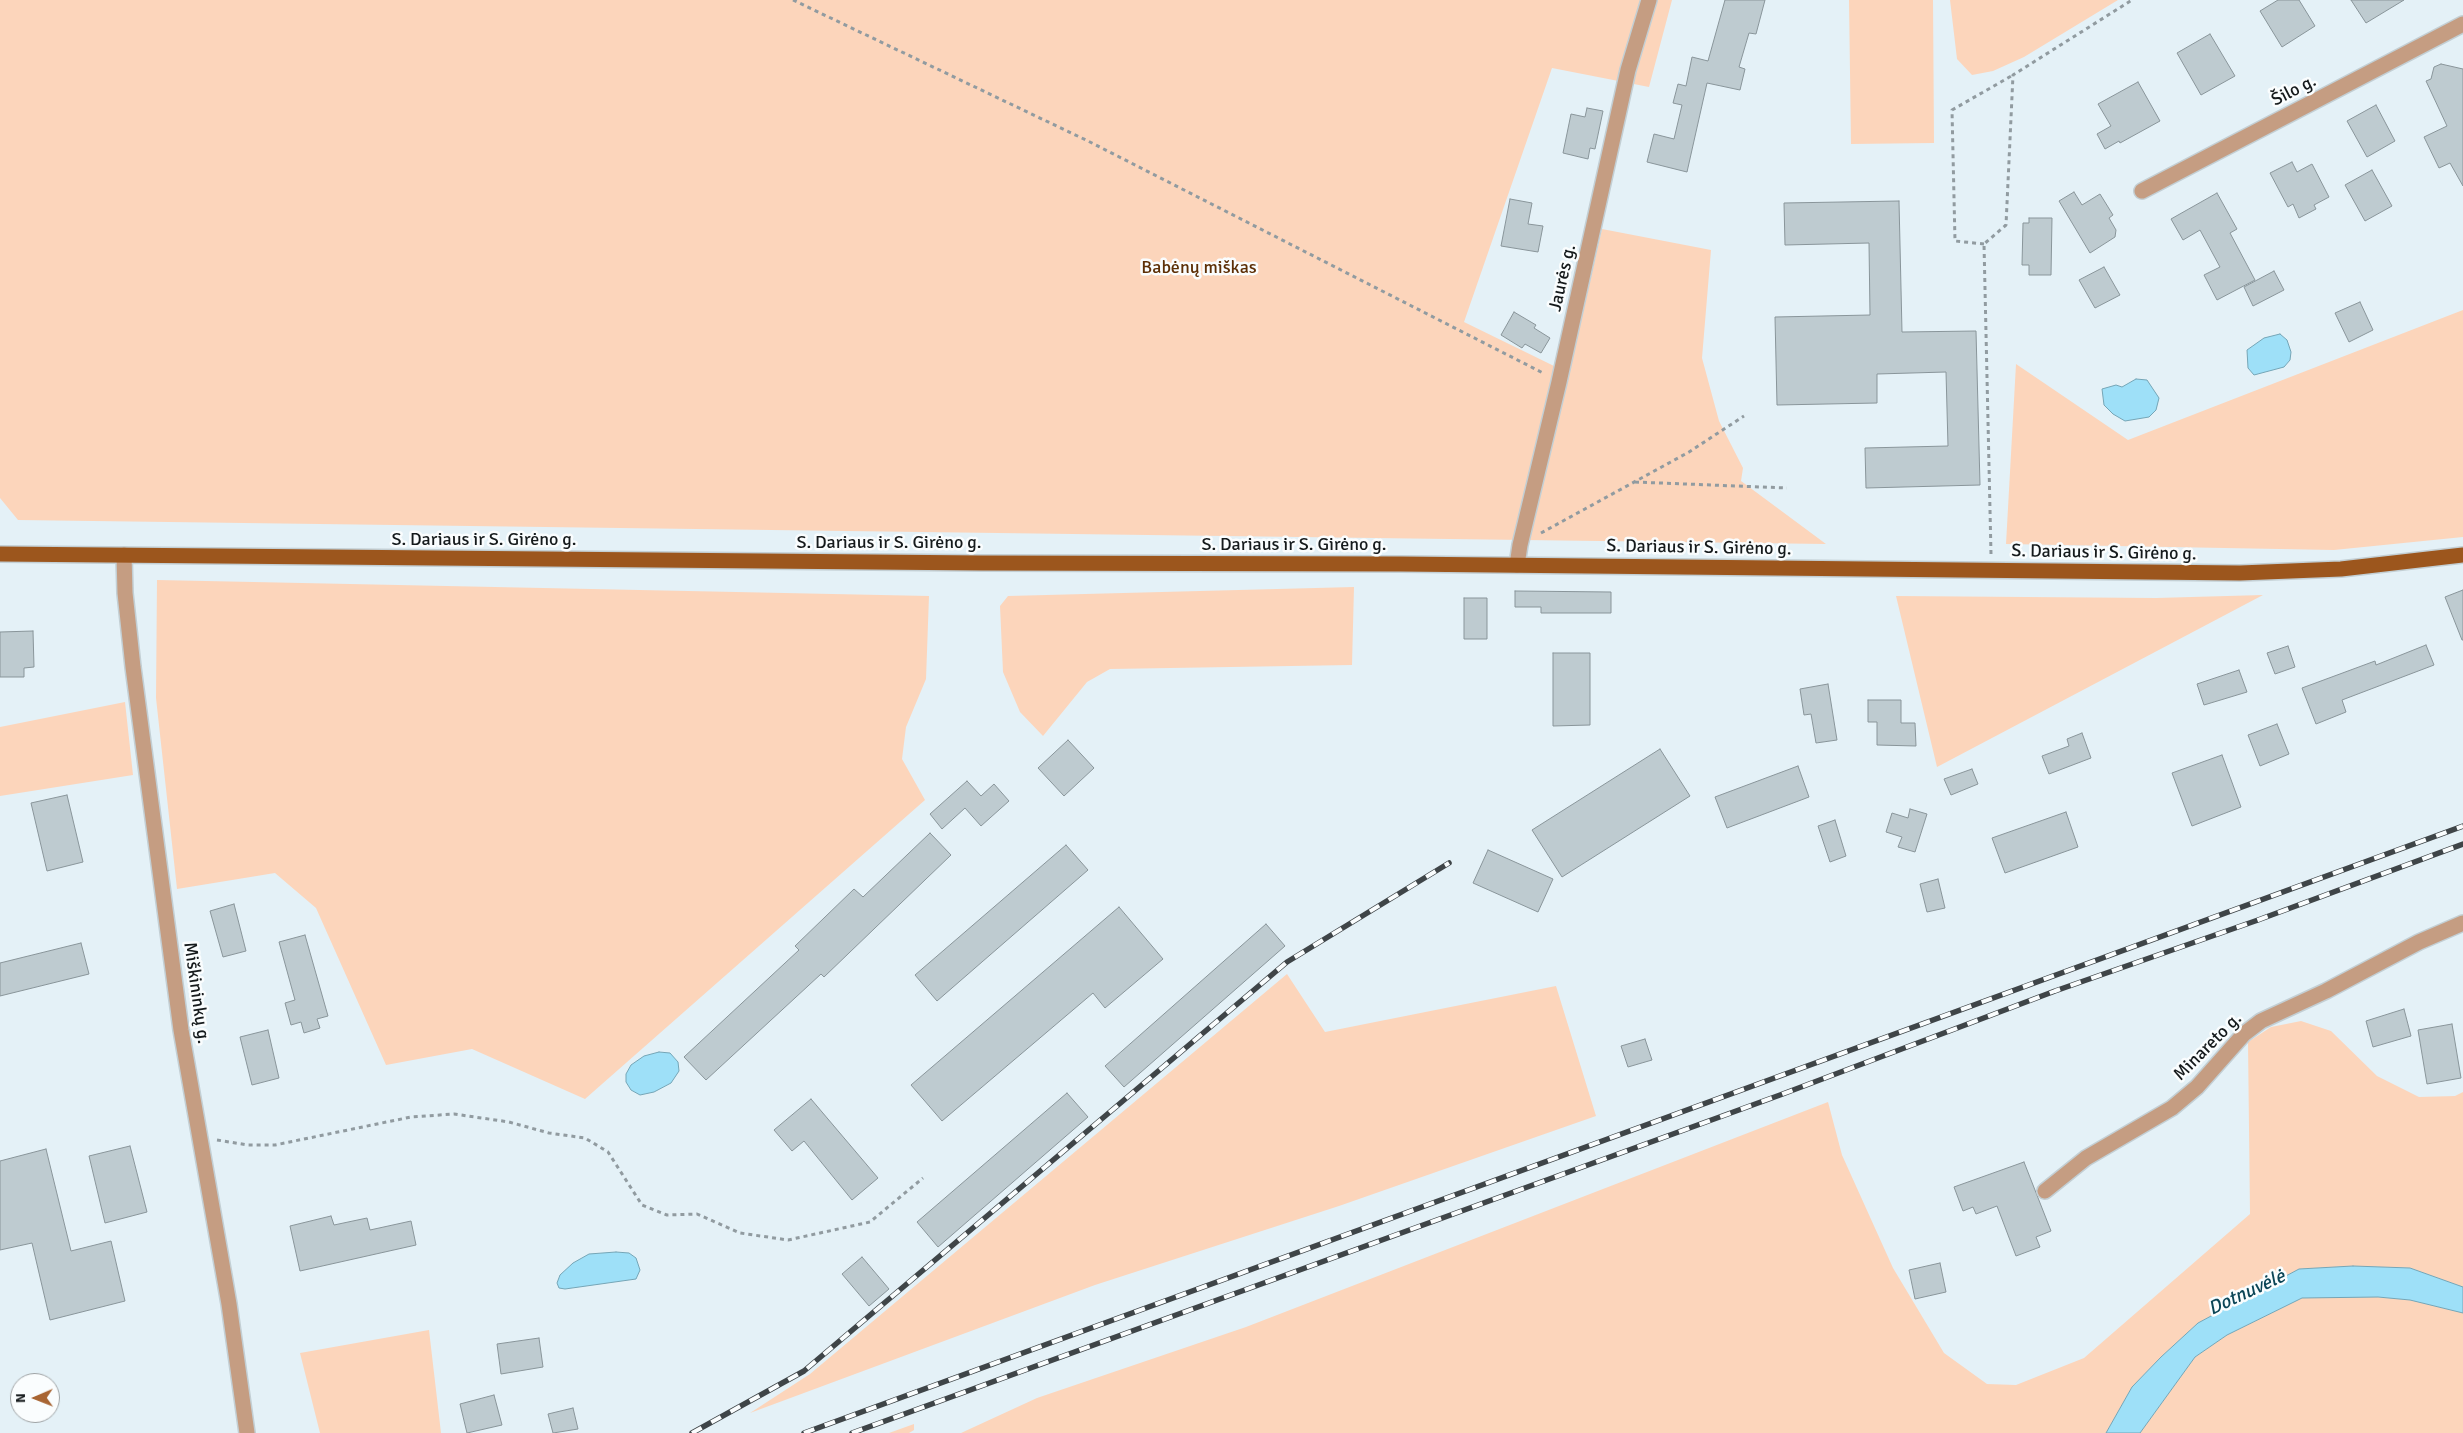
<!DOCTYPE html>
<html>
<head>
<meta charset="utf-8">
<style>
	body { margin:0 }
	#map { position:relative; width:2463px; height:1433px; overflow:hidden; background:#e4f1f7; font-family:Signika,sans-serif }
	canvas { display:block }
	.north { position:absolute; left:10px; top:1373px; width:50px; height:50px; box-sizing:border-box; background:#fafdfe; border:1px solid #9ea2a4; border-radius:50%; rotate:269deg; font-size:14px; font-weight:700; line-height:20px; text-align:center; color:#151a1c }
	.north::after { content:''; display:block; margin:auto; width:18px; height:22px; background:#a86533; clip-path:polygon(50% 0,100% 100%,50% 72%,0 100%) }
</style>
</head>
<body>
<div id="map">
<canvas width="2463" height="1433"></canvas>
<div class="north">N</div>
</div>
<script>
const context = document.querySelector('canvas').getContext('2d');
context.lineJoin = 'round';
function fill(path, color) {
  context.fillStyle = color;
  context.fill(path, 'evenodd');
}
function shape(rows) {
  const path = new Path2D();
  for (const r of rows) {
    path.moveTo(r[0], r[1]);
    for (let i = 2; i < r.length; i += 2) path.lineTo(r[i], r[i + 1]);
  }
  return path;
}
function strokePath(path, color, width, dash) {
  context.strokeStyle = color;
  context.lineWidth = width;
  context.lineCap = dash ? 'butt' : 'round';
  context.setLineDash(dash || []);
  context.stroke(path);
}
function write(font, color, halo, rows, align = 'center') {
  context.font = font + ' Signika,sans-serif';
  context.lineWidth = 5;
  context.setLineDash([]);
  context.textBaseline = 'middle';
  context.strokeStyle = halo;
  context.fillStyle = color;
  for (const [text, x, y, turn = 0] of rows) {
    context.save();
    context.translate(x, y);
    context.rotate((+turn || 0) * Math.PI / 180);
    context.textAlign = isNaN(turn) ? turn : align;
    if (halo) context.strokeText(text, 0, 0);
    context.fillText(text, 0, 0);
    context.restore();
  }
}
fill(shape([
	[0,0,1672,0,1649,87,1552,68,1464,322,1554,366,1573,356,1602,229,1711,250,1702,358,1719,421,1743,468,1741,481,1826,544,18,520,0,498],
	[1849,0,1933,0,1934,143,1851,144],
	[1950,0,2118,0,2024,57,1993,71,1972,75,1957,59],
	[2463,310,2463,537,2334,550,2006,544,2016,364,2128,440],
	[157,580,929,596,926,679,906,727,902,759,925,800,585,1099,472,1049,386,1065,316,908,275,873,177,889,156,698],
	[1354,587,1352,665,1110,669,1087,682,1043,736,1020,712,1003,672,1000,606,1008,596],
	[2263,595,1937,767,1896,596,2156,598],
	[125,702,133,775,0,796,0,727],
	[1287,974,1325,1032,1556,986,1596,1116,1339,1206,1095,1285,750,1413,810,1374],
	[2301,1021,2331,1031,2377,1076,2419,1097,2455,1096,2463,1092,2463,1287,2410,1268,2353,1266,2299,1269,2198,1323,2161,1357,2132,1387,2106,1433,961,1433,1037,1398,1246,1327,1828,1102,1842,1155,1893,1268,1944,1353,1987,1384,2016,1385,2084,1358,2250,1214,2248,1042,2271,1027],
	[2339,1296,2378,1297,2410,1300,2463,1313,2463,1433,2140,1433,2195,1357,2227,1335,2302,1298],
	[429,1330,441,1433,320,1433,300,1353],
	[914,1424,914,1430,909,1433,889,1433]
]), '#fcd5bb');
const water = shape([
	[2280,334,2287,340,2291,352,2290,360,2284,367,2254,375,2248,368,2247,350,2264,338,2280,334],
	[2136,379,2147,380,2159,398,2156,410,2149,417,2125,421,2113,414,2104,405,2102,389,2116,385,2122,387,2136,379],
	[659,1052,670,1053,678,1062,679,1071,671,1083,654,1092,640,1095,631,1090,626,1082,626,1074,631,1065,644,1056,659,1052],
	[616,1252,629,1253,636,1258,640,1270,636,1279,565,1289,559,1288,557,1283,560,1275,573,1263,589,1254,616,1252],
	[2353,1266,2410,1268,2463,1287,2463,1313,2410,1300,2378,1297,2302,1298,2227,1335,2195,1357,2140,1433,2106,1433,2132,1387,2161,1357,2198,1323,2299,1269,2353,1266]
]);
fill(water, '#9ee0f8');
strokePath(water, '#75a5b6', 1);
const building = shape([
	[1725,0,1765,0,1756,34,1749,33,1739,67,1745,69,1740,90,1707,83,1687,172,1647,162,1654,134,1674,139,1682,105,1673,103,1678,84,1686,86,1692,57,1708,61,1725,0],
	[2278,0,2299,0,2315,26,2282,47,2260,11,2278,0],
	[2351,0,2404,0,2366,23,2351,0],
	[2210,34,2235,76,2201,95,2177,53,2210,34],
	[2441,64,2463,69,2463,186,2450,163,2439,168,2424,137,2447,126,2426,81,2431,79,2434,67,2441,64],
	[2138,82,2160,121,2120,143,2119,141,2105,149,2097,134,2111,126,2098,104,2138,82],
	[2376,105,2395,141,2367,157,2347,121,2376,105],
	[1587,108,1603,111,1595,149,1590,148,1588,159,1563,153,1571,114,1585,117,1587,108],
	[2292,162,2297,172,2312,164,2329,197,2314,205,2316,209,2299,218,2293,204,2288,207,2270,173,2292,162],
	[2372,170,2392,206,2365,221,2345,185,2372,170],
	[2074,192,2082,205,2100,194,2113,215,2109,218,2116,230,2115,237,2090,253,2059,201,2074,192],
	[2217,193,2237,229,2230,233,2255,280,2217,300,2204,275,2220,267,2200,230,2183,240,2171,219,2217,193],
	[1510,199,1532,203,1528,224,1543,226,1538,252,1501,246,1510,199],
	[1899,201,1902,332,1976,331,1980,485,1866,488,1865,448,1948,446,1946,372,1877,374,1877,403,1777,405,1775,317,1870,315,1869,243,1785,245,1784,203,1899,201],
	[2029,218,2052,218,2051,275,2029,275,2029,265,2022,265,2023,223,2029,223,2029,218],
	[2104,267,2120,295,2095,308,2079,280,2104,267],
	[2274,271,2284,290,2253,306,2244,287,2274,271],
	[2360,302,2373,330,2349,342,2335,313,2360,302],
	[1514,312,1536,325,1534,328,1550,338,1541,353,1525,344,1522,348,1501,335,1514,312],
	[2463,590,2463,640,2462,640,2445,597,2463,590],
	[1515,591,1611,592,1611,613,1541,613,1541,607,1515,607,1515,591],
	[1464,598,1487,598,1487,639,1464,639,1464,598],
	[33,631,34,667,24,668,24,677,0,677,0,632,33,631],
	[2426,645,2434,665,2342,700,2346,712,2316,724,2302,688,2375,661,2376,665,2426,645],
	[2288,646,2295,667,2275,674,2267,653,2288,646],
	[1553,653,1590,653,1590,725,1553,726,1553,653],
	[2239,670,2247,692,2204,705,2197,684,2239,670],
	[1828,684,1837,740,1816,743,1811,714,1804,715,1800,689,1828,684],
	[1868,700,1901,700,1901,723,1915,723,1916,746,1877,745,1877,722,1868,722,1868,700],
	[2277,724,2289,754,2260,766,2248,735,2277,724],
	[2082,733,2091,758,2049,774,2042,756,2069,746,2067,739,2082,733],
	[1068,740,1094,768,1064,796,1038,768,1068,740],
	[1660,749,1690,796,1562,877,1532,830,1660,749],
	[2222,755,2241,807,2192,826,2172,773,2222,755],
	[1798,766,1809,797,1727,828,1715,797,1798,766],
	[1972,769,1978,784,1951,795,1944,779,1972,769],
	[967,781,981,796,994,784,1009,801,981,826,965,808,942,829,930,814,967,781],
	[67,795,83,862,47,871,31,803,67,795],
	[1910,809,1927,814,1915,852,1898,847,1902,837,1886,832,1892,813,1908,818,1910,809],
	[2066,812,2078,847,2005,873,1992,838,2066,812],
	[1835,820,1846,856,1830,862,1818,826,1835,820],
	[930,833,951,855,824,977,821,974,706,1080,684,1057,799,950,795,946,854,889,863,897,930,833],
	[1066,845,1088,870,937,1001,915,975,1066,845],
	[1488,850,1553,879,1538,912,1473,883,1488,850],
	[1938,879,1945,908,1927,912,1920,884,1938,879],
	[234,904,246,951,223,957,210,911,234,904],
	[1119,907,1163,959,1105,1008,1093,993,942,1121,911,1085,1119,907],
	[1266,924,1285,946,1124,1087,1105,1066,1266,924],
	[305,935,328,1016,317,1019,320,1028,304,1033,301,1022,291,1025,285,1003,295,1000,279,942,305,935],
	[81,943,89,974,0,996,0,963,81,943],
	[2404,1009,2411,1036,2373,1047,2366,1021,2404,1009],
	[2452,1024,2461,1078,2427,1084,2418,1030,2452,1024],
	[268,1030,279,1078,252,1085,240,1037,268,1030],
	[1645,1039,1652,1060,1628,1067,1621,1046,1645,1039],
	[1067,1093,1088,1117,938,1247,917,1222,1067,1093],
	[811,1099,878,1178,852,1200,804,1141,792,1151,774,1130,811,1099],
	[130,1146,147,1212,105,1223,89,1156,130,1146],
	[46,1149,71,1251,111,1241,125,1301,50,1320,32,1243,0,1250,0,1161,46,1149],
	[2024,1162,2051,1231,2036,1237,2040,1247,2016,1256,1997,1206,1976,1214,1973,1207,1963,1211,1954,1187,2024,1162],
	[331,1216,334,1225,367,1218,370,1230,411,1221,416,1245,300,1271,290,1226,331,1216],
	[862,1257,889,1289,869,1306,842,1274,862,1257],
	[1940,1263,1946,1292,1915,1299,1909,1270,1940,1263],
	[539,1338,543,1367,501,1374,497,1344,539,1338],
	[494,1395,502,1425,467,1433,460,1404,494,1395],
	[573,1408,578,1429,553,1433,548,1414,573,1408]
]);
fill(building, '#becbd0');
strokePath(building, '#89959a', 1);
const street = shape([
	[2142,191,2463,24],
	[124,555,125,593,133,667,181,1030,229,1304,247,1433],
	[1517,565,1520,545,1559,382,1628,70,1649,0],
	[2045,1191,2086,1158,2172,1108,2197,1087,2244,1034,2261,1021,2326,991,2419,942,2463,923]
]);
const primary = shape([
	[0,554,982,563,1401,564,2240,573,2341,569,2463,555]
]);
strokePath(street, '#c3cfd4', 18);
strokePath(primary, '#c3cfd4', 18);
strokePath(shape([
	[793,0,1088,141,1543,373],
	[1984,244,1955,241,1952,110,2013,75],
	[1635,482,1787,488],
	[1541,533,1689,452,1744,416],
	[1991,554,1984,244,2006,225,2013,75,2132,0],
	[217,1140,248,1145,275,1145,411,1117,454,1114,509,1122,549,1133,585,1138,608,1152,642,1205,667,1215,697,1214,740,1233,788,1240,870,1222,923,1178]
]), '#919ba0', 3, [4, 4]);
strokePath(street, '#c59d82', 15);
strokePath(primary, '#9c561d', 15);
const rail = shape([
	[692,1433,804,1371,1287,962,1449,863],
	[804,1433,2463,826],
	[852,1433,1780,1095,2055,991,2258,920,2463,844]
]);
strokePath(rail, '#3f4548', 5.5);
strokePath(rail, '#fafdfe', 4, [11]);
write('18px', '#151a1c', '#fafdfe', [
	["Šilo g.",2294,91,-27],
	["Jaurės g.",1563,278,-77],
	["S. Dariaus ir S. Girėno g.",484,540],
	["S. Dariaus ir S. Girėno g.",889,543],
	["S. Dariaus ir S. Girėno g.",1294,545],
	["S. Dariaus ir S. Girėno g.",1699,548,1],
	["S. Dariaus ir S. Girėno g.",2104,553,1],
	["Miškininkų g.",196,993,82],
	["Minareto g.",2208,1047,-45]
]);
write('18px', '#5d2f06', '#fafdfe', [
	["Babėnų miškas",1199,268]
]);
write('italic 19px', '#0b4556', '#fafdfe', [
	["Dotnuvėlė",2247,1293,-25]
]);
</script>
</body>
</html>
